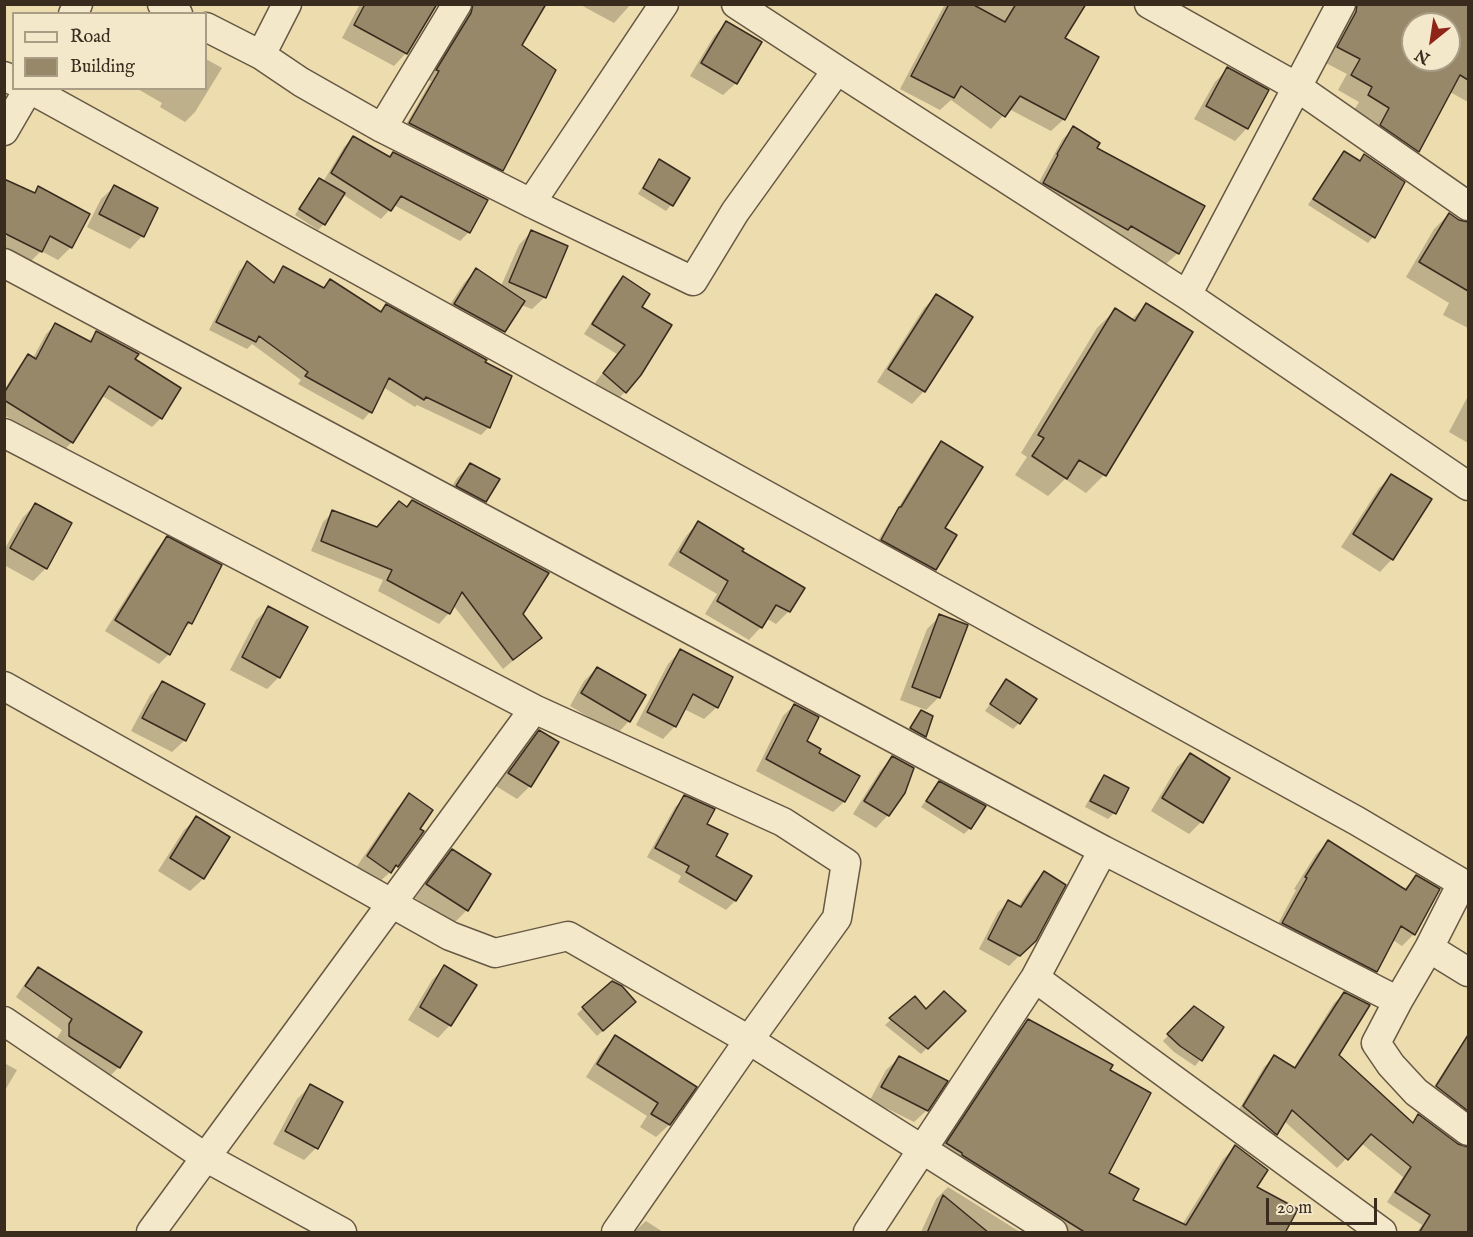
<!DOCTYPE html>
<html>
<head>
<meta charset="utf-8">
<style>
	body { margin:0 }
	#map { position:relative; width:1473px; height:1237px; overflow:hidden; background:#eddcae; font-family:"IM FELL English",serif }
	canvas { display:block }
	.frame { position:absolute; inset:0; border:6px solid #392c1f; pointer-events:none }
	.legend { position:absolute; left:12px; top:12px; width:195px; height:78px; box-sizing:border-box; background:#f3e8ca; border:2px solid #a99d86; margin:0; padding:8px 10px; list-style:none; font-size:18px; color:#392c1f }
	.legend li { display:flex; align-items:center; gap:12px; height:30px }
	.legend b { width:30px; border:2px solid #a99d86 }
	.north { position:absolute; left:1401px; top:12px; width:60px; height:60px; box-sizing:border-box; background:#f3e8ca; border:2px solid #a99d86; border-radius:50%; rotate:210deg; font-size:16px; font-weight:700; line-height:24px; text-align:center; color:#392c1f }
	.north::after { content:''; display:block; margin:auto; width:21px; height:27px; background:#8f2418; clip-path:polygon(50% 0,100% 100%,50% 72%,0 100%) }
	.scale { position:absolute; left:1266px; top:1198px; width:111px; height:27px; box-sizing:border-box; border:3px solid #392c1f; border-top:0; padding-left:8px; font-size:18px; line-height:21px; white-space:nowrap; color:#392c1f; -webkit-text-stroke:4px #f3e8ca; paint-order:stroke }
</style>
</head>
<body>
<div id="map">
<canvas width="1473" height="1237"></canvas>
<div class="frame"></div>
<ul class="legend">
<li><b style="height:8px;background:#f3e8ca"></b>Road</li>
<li><b style="height:16px;background:#978869"></b>Building</li>
</ul>
<div class="north">N</div>
<div class="scale">20 m</div>
</div>
<script>
const context = document.querySelector('canvas').getContext('2d');
context.lineJoin = 'round';
function fill(path, color) {
  context.fillStyle = color;
  context.fill(path, 'evenodd');
}
function shape(rows) {
  const path = new Path2D();
  for (const r of rows) {
    path.moveTo(r[0], r[1]);
    for (let i = 2; i < r.length; i += 2) path.lineTo(r[i], r[i + 1]);
  }
  return path;
}
function strokePath(path, color, width, dash) {
  context.strokeStyle = color;
  context.lineWidth = width;
  context.lineCap = dash ? 'butt' : 'round';
  context.setLineDash(dash || []);
  context.stroke(path);
}
fill(shape([
	[360,4,436,4,406,53,394,66,342,38],
	[460,4,489,4,520,45,502,170,492,179,401,133,431,81,428,80,462,23,465,14],
	[579,4,631,4,614,23],
	[945,4,1084,4,1063,39,1064,119,1051,131,1009,109,991,129,951,100,940,110,900,89],
	[1348,4,1468,4,1468,102,1450,92,1418,151,1404,165,1367,140,1376,123,1354,110,1359,102,1338,90,1347,74,1324,62],
	[1413,24,1449,24,1449,60,1413,60],
	[726,23,736,83,723,95,690,76,714,36],
	[206,59,222,68,195,112,185,122,160,107,162,103,136,88,206,88],
	[1227,69,1247,128,1235,141,1194,119,1215,82],
	[1073,128,1095,148,1178,253,1166,264,1119,237,1032,195,1062,140],
	[353,138,388,158,393,154,469,232,460,241,394,205,381,219,342,194,324,224,318,230,295,215,313,186,319,180,323,182,344,147],
	[1344,153,1359,162,1364,156,1403,182,1373,237,1368,243,1308,205,1338,159],
	[660,161,671,205,666,211,638,194,654,167],
	[114,187,156,208,142,236,130,249,87,227,101,199],
	[39,188,71,247,58,260,41,251,28,264,4,252,4,241,26,201],
	[1449,214,1466,224,1468,223,1468,328,1443,315,1449,303,1406,277,1434,229],
	[531,232,545,297,532,309,521,305,504,331,491,344,442,317,464,283,476,270,501,286,519,245],
	[247,263,271,283,284,268,322,289,330,281,380,313,386,306,489,427,481,435,417,405,415,407,383,387,370,412,363,420,298,384,301,380,252,344,247,349,209,330,239,271],
	[623,278,640,307,625,392,616,401,595,383,617,354,584,334,614,287],
	[936,296,924,391,912,404,877,382,924,308],
	[1146,305,1104,475,1086,493,1065,479,1048,496,1015,475,1027,457,1021,453,1097,328,1115,310,1131,320],
	[55,325,87,342,97,333,133,359,161,418,152,427,101,395,72,442,63,451,4,415,4,390,20,365,29,356,33,358,46,334],
	[1468,396,1468,443,1449,432],
	[941,443,943,528,935,569,925,579,872,550,932,453],
	[470,465,485,501,472,513,445,499,457,478],
	[1392,475,1392,559,1380,572,1341,547,1379,488],
	[412,502,522,614,540,638,503,669,453,605,449,613,439,624,378,591,383,580,311,551,323,522,333,512,376,528,389,513,406,508],
	[35,505,46,568,33,581,4,565,4,550,23,517],
	[698,523,740,552,803,588,789,611,776,624,766,618,761,627,749,640,705,614,717,594,668,565,686,536],
	[167,538,190,623,181,632,169,654,159,664,105,631,157,549],
	[269,608,279,677,267,689,230,670,256,620],
	[940,616,939,697,926,710,900,700,927,629],
	[680,651,717,707,704,719,684,709,675,726,663,739,636,725,668,664],
	[597,668,629,721,617,734,570,706,584,681],
	[1007,681,1019,723,1013,729,985,711],
	[163,683,185,740,172,752,131,731,150,695],
	[794,705,805,742,817,754,844,802,833,812,756,771,783,716],
	[539,732,530,786,517,799,496,786,527,745],
	[1190,755,1201,822,1189,834,1151,811,1177,767],
	[892,758,903,792,888,815,876,828,853,814,880,771],
	[1104,777,1114,813,1108,819,1085,807,1098,783],
	[939,783,970,828,964,834,921,807],
	[410,795,418,829,397,866,377,884,355,869,397,808],
	[685,797,705,824,714,856,749,877,735,901,726,910,678,882,681,876,647,857,675,807],
	[197,818,228,838,203,879,190,891,158,871,184,830],
	[1328,842,1403,890,1416,877,1414,934,1402,946,1393,940,1376,971,1364,983,1272,935,1296,890,1294,889,1316,854],
	[452,851,489,875,467,910,454,923,415,898,440,863],
	[1044,873,1035,940,1009,966,979,949,998,912,1008,902,1018,907,1034,883],
	[445,967,450,1025,438,1038,408,1020,432,980],
	[38,969,119,1067,109,1077,54,1043,62,1030,16,997,28,979],
	[1344,994,1337,1056,1411,1123,1418,1116,1457,1146,1468,1149,1468,1232,1417,1232,1422,1225,1387,1202,1403,1177,1361,1143,1337,1168,1284,1121,1276,1134,1267,1143,1238,1111,1264,1067,1274,1057,1293,1069,1334,1003],
	[914,998,926,1011,964,1011,921,1054,885,1025],
	[583,1008,628,1008,597,1036,577,1014],
	[1194,1008,1200,1060,1195,1066,1174,1052,1163,1041],
	[1028,1021,1108,1071,1107,1174,1131,1200,1182,1225,1223,1159,1235,1147,1255,1188,1283,1232,1052,1232,935,1156,1016,1033],
	[615,1037,695,1087,669,1125,656,1137,640,1127,647,1116,586,1077,603,1050],
	[1463,1045,1468,1049,1468,1127,1428,1096,1454,1055],
	[899,1058,927,1110,914,1122,870,1100,886,1070],
	[4,1063,17,1070,4,1092],
	[310,1086,316,1148,304,1160,273,1144,297,1099],
	[948,1187,1020,1232,921,1232,936,1199],
	[646,1221,663,1232,634,1232]
]), '#0003');
const building = shape([
	[365,4,437,4,407,54,354,25,365,4],
	[473,4,546,4,522,45,556,70,503,171,409,123,439,71,436,70,471,13,473,4],
	[949,4,972,4,1005,22,1016,4,1086,4,1065,38,1099,57,1065,120,1020,96,1005,117,961,86,954,98,911,76,949,4],
	[1357,4,1468,4,1468,80,1460,75,1419,152,1380,125,1389,108,1368,95,1372,87,1351,75,1360,59,1337,47,1356,12,1357,4],
	[1413,24,1449,24,1449,60,1413,60,1413,24],
	[726,21,762,42,737,84,701,63,726,21],
	[1227,67,1269,90,1248,129,1206,106,1227,67],
	[1073,126,1100,143,1097,148,1205,206,1179,254,1131,226,1128,230,1043,183,1058,155,1057,154,1073,126],
	[353,136,390,157,393,152,488,200,470,233,401,196,391,211,331,173,353,136],
	[1344,151,1360,161,1364,154,1405,182,1375,238,1313,199,1344,151],
	[659,159,690,178,673,206,643,188,659,159],
	[319,178,345,193,325,225,299,209,319,178],
	[4,179,35,193,38,186,90,214,72,248,50,236,42,252,4,233,4,179],
	[114,185,158,208,144,237,99,214,114,185],
	[1449,213,1459,220,1468,222,1468,291,1419,262,1449,213],
	[531,230,568,246,546,298,509,282,531,230],
	[247,261,274,283,283,266,324,288,330,279,381,312,386,304,487,360,485,362,512,376,490,428,426,397,424,400,389,378,372,413,305,376,308,372,259,336,256,342,216,322,247,261],
	[476,268,525,301,505,332,454,304,476,268],
	[623,276,650,294,642,307,672,325,641,375,626,393,603,373,625,345,592,324,623,276],
	[936,294,973,317,925,392,888,369,936,294],
	[1146,303,1193,332,1106,476,1079,460,1067,479,1032,456,1044,438,1038,435,1115,308,1135,321,1146,303],
	[55,323,91,342,96,331,139,354,135,359,181,388,162,419,109,386,73,443,4,400,4,393,28,354,36,359,55,323],
	[941,441,983,467,945,528,957,535,936,570,881,540,899,507,901,507,941,441],
	[470,463,500,479,486,502,456,486,470,463],
	[1391,474,1432,499,1393,560,1353,534,1391,474],
	[412,500,549,573,523,614,542,638,513,660,462,592,450,614,387,580,392,570,321,541,332,510,377,527,399,501,407,507,412,500],
	[35,503,72,523,47,569,10,548,35,503],
	[698,521,744,549,742,551,805,588,790,612,776,605,762,628,717,601,728,581,680,552,698,521],
	[167,536,222,565,192,624,188,622,170,655,115,620,167,536],
	[268,606,308,627,280,678,242,657,268,606],
	[939,614,968,625,940,698,912,687,939,614],
	[680,649,733,677,718,708,693,694,676,727,647,712,680,649],
	[597,667,646,695,630,722,581,693,597,667],
	[1006,679,1037,699,1020,724,990,704,1006,679],
	[162,681,205,704,186,741,142,718,162,681],
	[794,704,819,717,807,741,821,749,819,753,860,776,845,802,766,759,794,704],
	[921,710,933,716,926,737,910,728,921,710],
	[539,730,559,742,531,787,508,773,539,730],
	[1190,753,1230,778,1203,823,1162,798,1190,753],
	[892,756,914,768,905,793,889,816,864,801,892,756],
	[1104,775,1129,788,1116,814,1090,801,1104,775],
	[939,781,986,806,971,829,926,801,939,781],
	[409,793,433,810,420,829,424,831,398,867,396,865,391,873,367,856,409,793],
	[684,795,715,809,707,824,728,834,716,856,752,876,736,901,686,872,689,866,655,848,684,795],
	[196,816,230,837,204,879,170,858,196,816],
	[1328,840,1406,890,1416,875,1440,889,1415,935,1401,926,1377,972,1282,923,1307,878,1305,877,1328,840],
	[452,849,491,874,468,911,426,884,452,849],
	[1044,871,1066,885,1036,941,1020,956,988,939,1008,900,1021,907,1044,871],
	[444,965,477,985,451,1026,420,1007,444,965],
	[38,967,142,1032,120,1068,69,1036,69,1024,72,1019,25,986,38,967],
	[612,981,622,986,636,1002,603,1031,582,1007,612,981],
	[944,991,966,1011,928,1049,889,1018,915,996,926,1009,944,991],
	[1344,992,1370,1005,1339,1055,1413,1123,1418,1114,1458,1144,1468,1147,1468,1233,1419,1233,1430,1215,1395,1192,1411,1167,1371,1134,1348,1160,1292,1110,1277,1135,1243,1106,1274,1055,1295,1068,1344,992],
	[1194,1006,1224,1027,1202,1061,1180,1046,1167,1034,1194,1006],
	[1028,1019,1113,1065,1110,1070,1151,1093,1109,1173,1139,1189,1133,1200,1186,1225,1235,1145,1268,1170,1257,1187,1298,1209,1285,1233,1086,1233,962,1155,962,1153,946,1143,1028,1019],
	[615,1035,697,1087,670,1125,651,1114,658,1103,597,1064,615,1035],
	[1468,1035,1468,1111,1436,1086,1468,1035],
	[899,1056,948,1081,928,1111,881,1087,899,1056],
	[310,1084,343,1102,318,1149,285,1131,310,1084],
	[943,1195,989,1233,927,1233,943,1195]
]);
fill(building, '#978869');
strokePath(building, '#392c1f', 1.5);
const minor = shape([
	[162,4,178,14],
	[736,4,837,70],
	[1149,4,1297,87,1468,206],
	[73,14,78,4],
	[206,27,261,55,301,82,382,128,531,203,693,281,735,212,837,70,1187,295,1468,486],
	[261,55,287,4],
	[4,76,14,81],
	[28,88,1357,821,1462,883,1429,948,1398,1001],
	[382,128,457,4],
	[4,131,29,88],
	[531,203,664,4],
	[4,263,1103,850,1035,978,868,1232],
	[1187,295,1341,4],
	[4,433,534,709,783,822,846,863,837,918,749,1040,616,1232],
	[4,686,450,936,495,953,568,936,749,1040,1053,1232],
	[1103,850,1398,1001,1376,1043,1391,1065,1416,1092,1468,1131],
	[1429,948,1468,972],
	[1035,978,1382,1232],
	[4,1021,205,1157,342,1232],
	[151,1232,534,709]
]);
strokePath(minor, '#665843', 31);
strokePath(minor, '#f3e8ca', 28);
</script>
</body>
</html>
